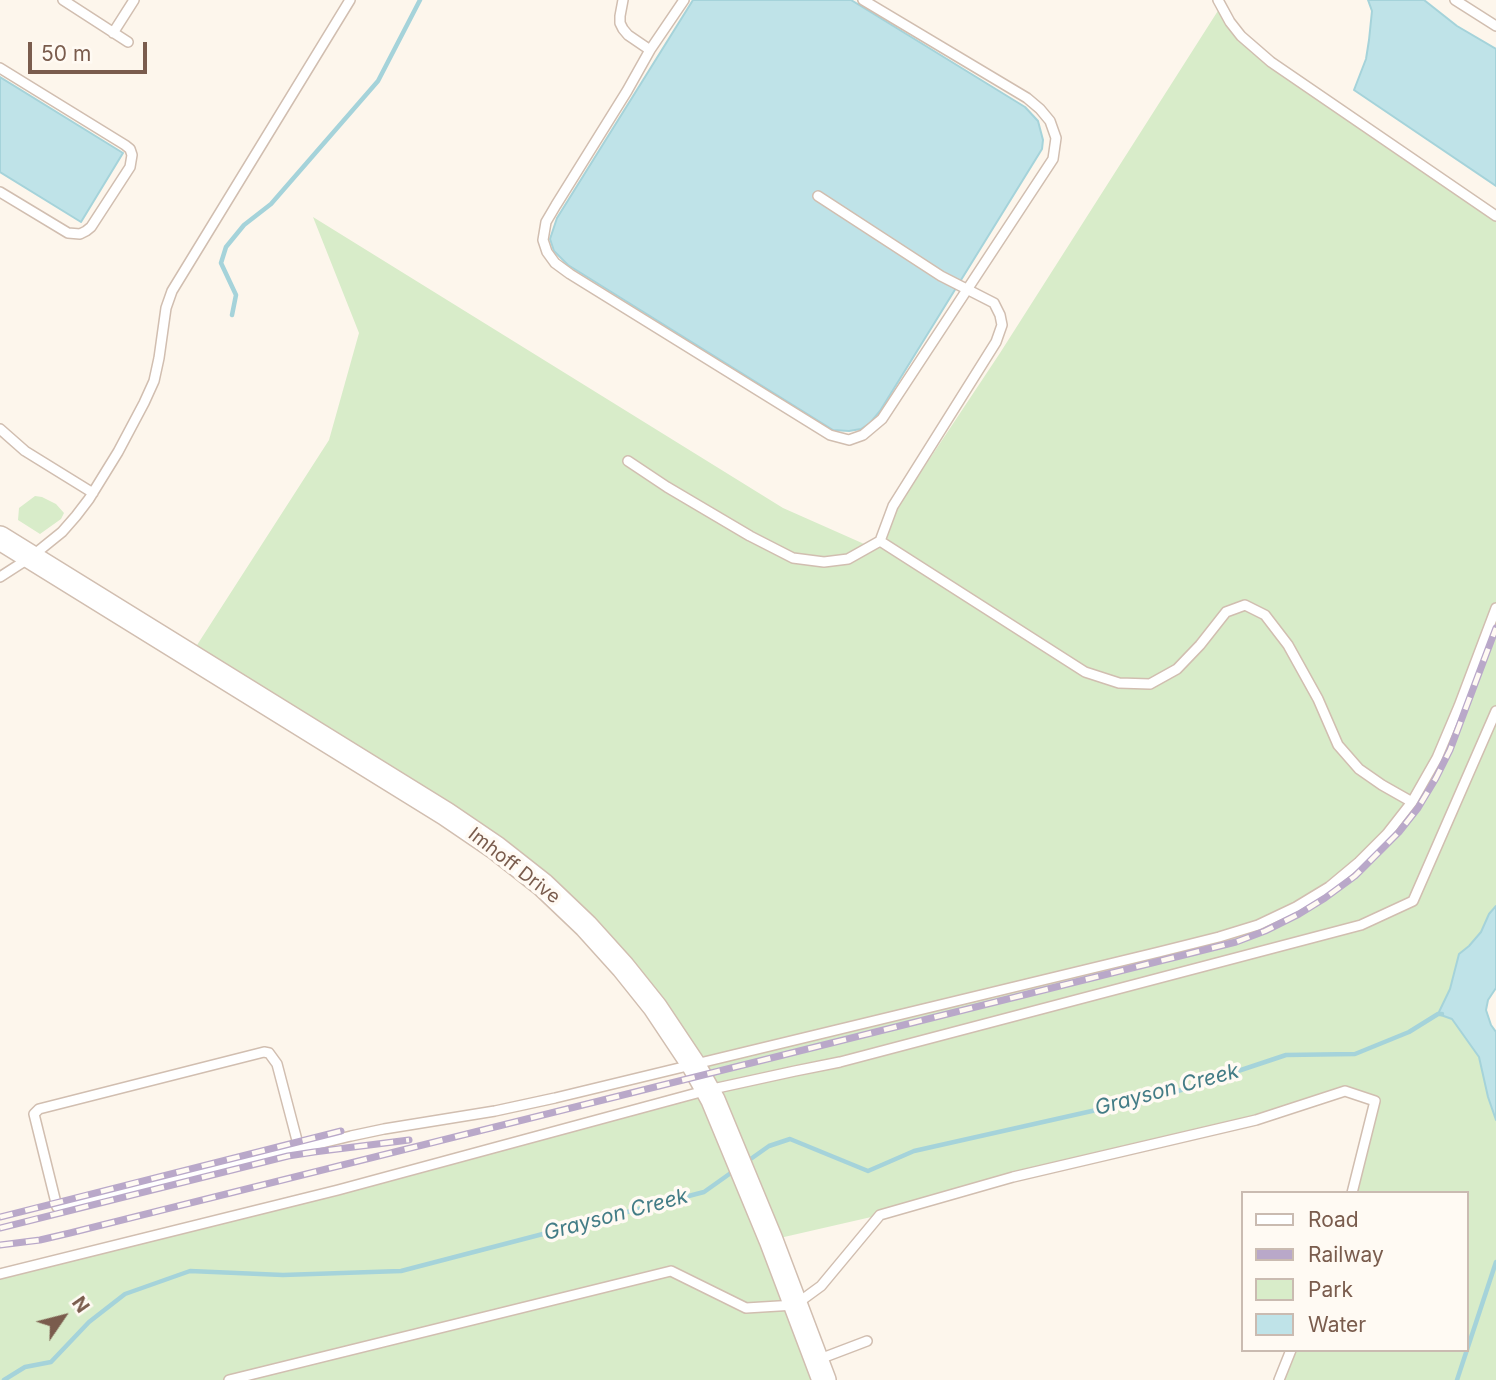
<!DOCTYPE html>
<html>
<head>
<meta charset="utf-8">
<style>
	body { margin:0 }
	#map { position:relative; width:1496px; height:1380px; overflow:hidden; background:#fdf6ec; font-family:Inter,sans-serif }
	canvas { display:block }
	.legend { position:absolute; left:1241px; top:1191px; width:228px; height:161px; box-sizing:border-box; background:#fffaf3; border:2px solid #cabbb1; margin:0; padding:9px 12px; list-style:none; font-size:21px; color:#7a5c4d }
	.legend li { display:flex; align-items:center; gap:14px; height:35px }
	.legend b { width:35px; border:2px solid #cabbb1 }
	.north { position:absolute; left:28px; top:1282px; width:70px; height:70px; -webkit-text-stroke:5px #fffaf3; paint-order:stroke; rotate:55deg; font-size:19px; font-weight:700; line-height:28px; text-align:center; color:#7a5c4d }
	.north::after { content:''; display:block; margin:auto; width:24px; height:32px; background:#7a5c4d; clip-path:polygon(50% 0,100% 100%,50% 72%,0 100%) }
	.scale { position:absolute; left:28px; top:42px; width:119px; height:32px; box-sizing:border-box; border:4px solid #7a5c4d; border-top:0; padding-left:9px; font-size:21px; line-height:24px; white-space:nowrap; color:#7a5c4d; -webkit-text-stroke:5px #fffaf3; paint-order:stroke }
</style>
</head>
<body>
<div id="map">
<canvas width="1496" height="1380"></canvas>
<ul class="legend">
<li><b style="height:9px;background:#fff"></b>Road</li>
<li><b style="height:9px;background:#b9a8c9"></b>Railway</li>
<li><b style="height:19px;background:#d8ecc9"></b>Park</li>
<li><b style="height:19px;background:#bfe3e8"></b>Water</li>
</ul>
<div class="north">N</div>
<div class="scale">50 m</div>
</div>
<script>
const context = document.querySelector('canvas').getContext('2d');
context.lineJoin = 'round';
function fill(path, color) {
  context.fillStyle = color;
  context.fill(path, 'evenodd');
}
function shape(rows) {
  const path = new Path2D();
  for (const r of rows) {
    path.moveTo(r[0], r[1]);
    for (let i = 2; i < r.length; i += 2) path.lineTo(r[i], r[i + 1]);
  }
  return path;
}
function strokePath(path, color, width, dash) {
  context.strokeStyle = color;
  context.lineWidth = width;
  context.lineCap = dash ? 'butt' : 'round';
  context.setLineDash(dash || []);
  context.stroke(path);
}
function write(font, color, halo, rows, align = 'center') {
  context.font = font + ' Inter,sans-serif';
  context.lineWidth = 7;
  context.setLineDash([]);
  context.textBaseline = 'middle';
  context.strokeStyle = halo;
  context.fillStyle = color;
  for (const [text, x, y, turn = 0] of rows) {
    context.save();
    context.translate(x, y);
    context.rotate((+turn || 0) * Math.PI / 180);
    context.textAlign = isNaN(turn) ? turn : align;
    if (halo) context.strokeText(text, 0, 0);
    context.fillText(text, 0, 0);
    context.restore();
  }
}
fill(shape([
	[1221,6,1241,36,1496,216,1496,906,1489,914,1481,932,1469,946,1459,954,1450,989,1438,1013,1452,1019,1479,1057,1488,1097,1496,1120,1496,1380,1279,1380,1291,1350,1466,1350,1466,1193,1352,1193,1375,1101,1345,1091,1256,1120,1013,1177,880,1215,771,1240,824,1380,0,1380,0,1274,707,1090,693,1064,542,885,190,656,329,440,359,333,313,217,783,508,871,547,1000,353],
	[35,496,42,497,56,504,64,513,61,519,40,534,18,520,19,508]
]), '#d8ecc9');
const water = shape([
	[693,0,851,0,1025,107,1038,121,1043,140,1042,149,880,411,870,423,861,429,849,431,833,430,568,265,554,251,550,239,557,218,693,0],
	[1368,0,1424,0,1457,26,1496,49,1496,186,1354,90,1366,59,1369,40,1372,11,1368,0],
	[0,77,123,153,81,222,0,172,0,77],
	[1496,906,1496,988,1488,1000,1486,1010,1491,1025,1496,1032,1496,1120,1488,1097,1479,1057,1452,1019,1438,1014,1450,989,1459,954,1469,946,1481,932,1489,914,1496,906]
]);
fill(water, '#bfe3e8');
strokePath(water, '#a5d3da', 2);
strokePath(shape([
	[232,315,236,295,221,263,226,247,244,225,271,204,378,81,420,0],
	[745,1163,769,1146,790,1139,868,1171,914,1151,1172,1093,1286,1055,1355,1054,1409,1032,1438,1014,1442,1014],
	[4,1380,25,1367,51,1362,89,1322,125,1294,190,1271,283,1275,401,1271,704,1192,735,1170],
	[1457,1380,1496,1262]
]), '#a5d3da', 4.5);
const service = shape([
	[63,0,128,42],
	[623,0,620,16,620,23,623,29,628,35,650,50],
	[684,0,650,50,627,91,556,205,546,222,543,240,547,252,555,263,570,274,830,435,849,440,863,435,882,419,1053,159,1056,138,1050,121,1040,109,1027,98,863,0],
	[1218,0,1230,22,1241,36,1271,62,1496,216],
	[1455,0,1496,26],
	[113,33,134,0],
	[0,68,125,145,130,149,132,155,130,167,91,227,86,231,80,234,68,233,0,192],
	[818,196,941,276,994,303,1000,315,1002,325,996,342,893,506,880,541],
	[0,429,25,451,93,493],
	[628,461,667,487,750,536,793,558,824,562,848,559,880,541,1085,672,1119,683,1150,684,1177,669,1200,645,1226,612,1245,605,1265,615,1288,645,1318,699,1338,745,1359,769,1382,785,1412,802],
	[0,577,31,557,62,532,76,516,89,499,118,452,144,403,154,381,159,358,166,308,172,291,350,0],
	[299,1148,277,1064,269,1053,264,1052,39,1109,34,1114,57,1207,351,1136,384,1129,495,1111,555,1098,1159,952,1219,937,1258,925,1296,907,1329,887,1359,862,1387,834,1412,802,1437,758,1459,706,1496,608],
	[0,1274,338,1190,708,1090,795,1071,840,1062,1361,925,1413,901,1496,711],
	[817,1360,867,1341],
	[229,1380,671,1271,746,1308,795,1305,821,1286,880,1215,1013,1177,1256,1120,1345,1091,1375,1101,1352,1193],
	[1279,1380,1291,1350]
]);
const tertiary = shape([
	[0,538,446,814,496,848,543,885,586,926,623,967,655,1007,693,1064,713,1100,771,1240,824,1380]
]);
strokePath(service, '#d1beb0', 12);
strokePath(tertiary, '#d1beb0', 26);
strokePath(service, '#fff', 9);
strokePath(tertiary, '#fff', 23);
const rail = shape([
	[0,1217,341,1131],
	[0,1228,288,1156,314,1152,409,1140],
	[0,1245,40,1240,70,1233,1236,942,1265,931,1299,914,1325,898,1355,876,1399,832,1418,808,1436,778,1450,750,1496,628]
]);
strokePath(rail, '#b9a8c9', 7);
strokePath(rail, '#fffaf3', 4.5, [13]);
write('19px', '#7a5c4d', '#fffaf3', [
	["Imhoff Drive",514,866,38]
]);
write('italic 21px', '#437c86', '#fffaf3', [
	["Grayson Creek",1167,1090,-15],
	["Grayson Creek",616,1215,-15]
]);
</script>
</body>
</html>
